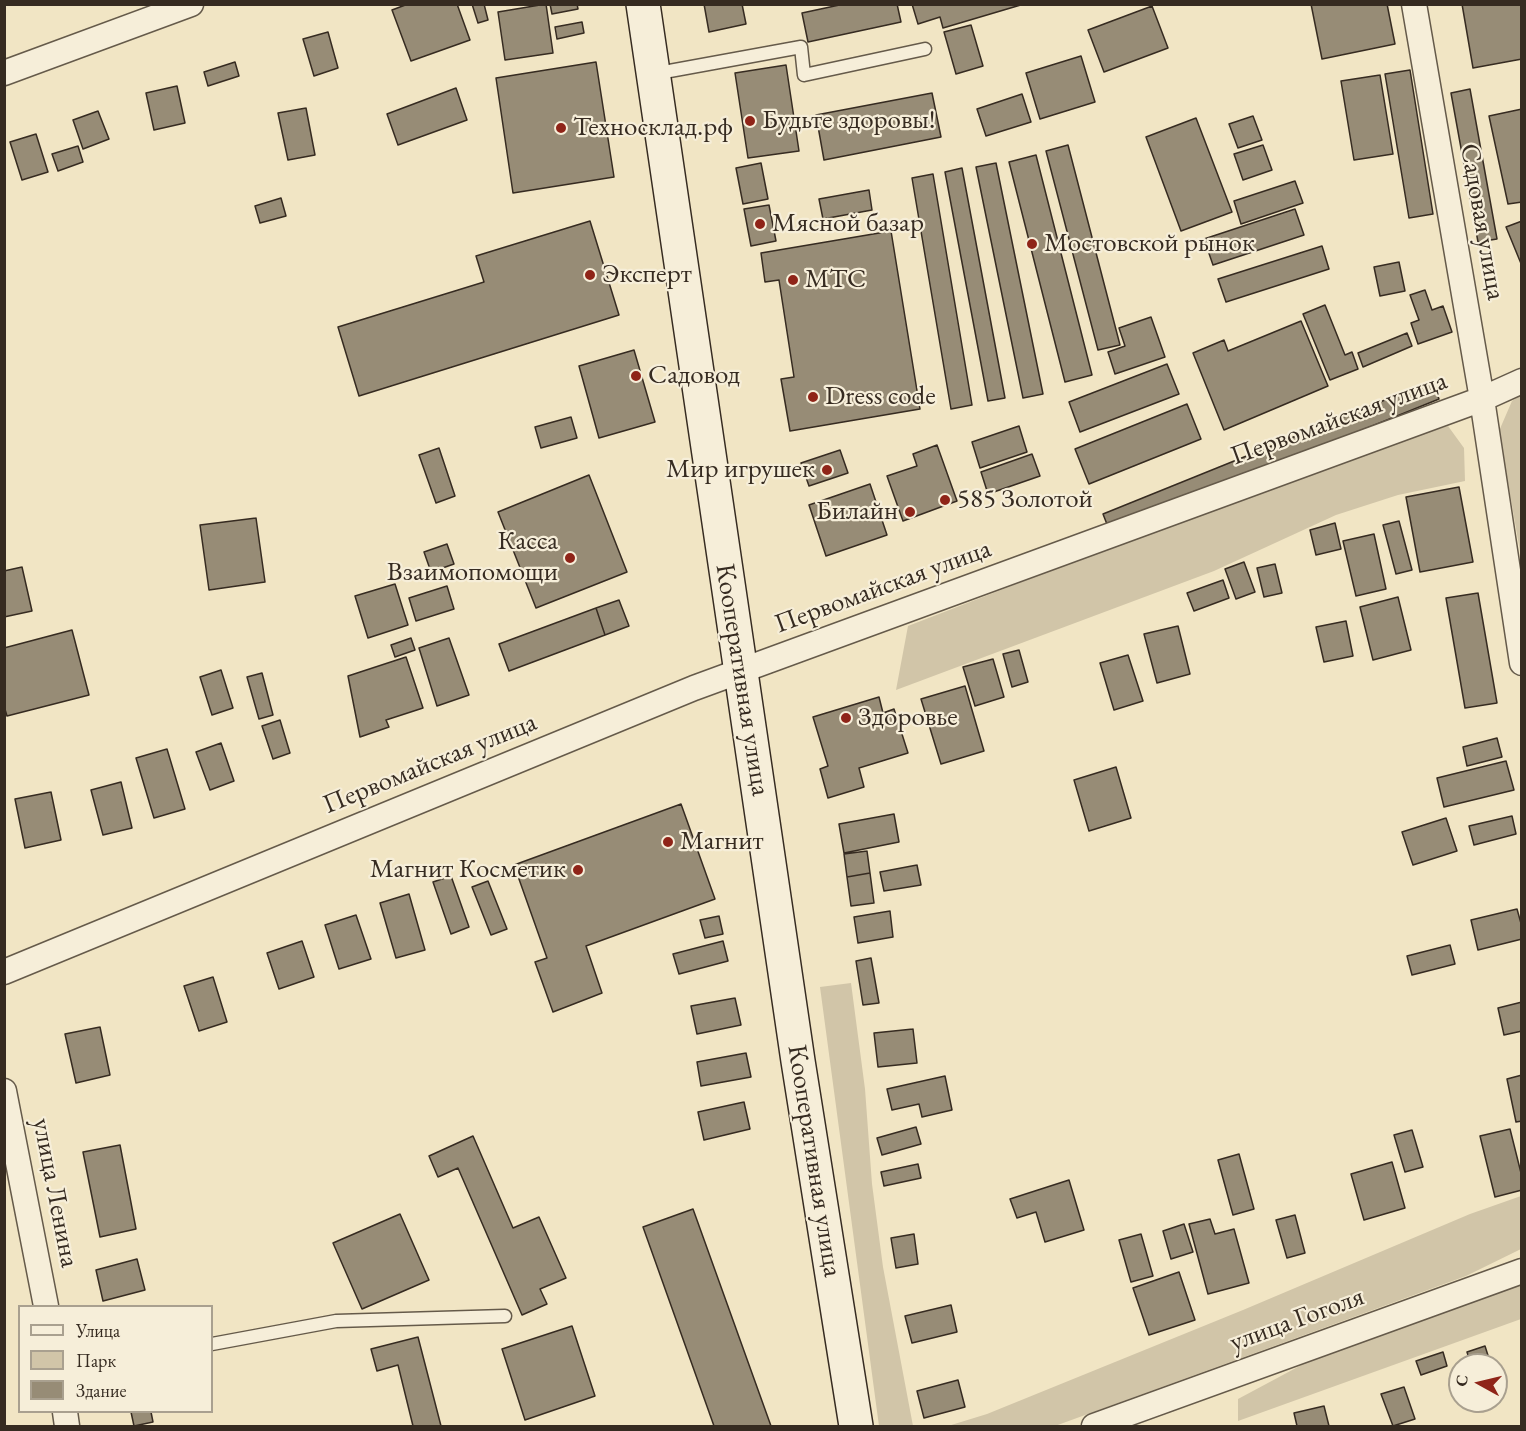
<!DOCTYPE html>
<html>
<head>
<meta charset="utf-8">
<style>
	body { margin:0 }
	#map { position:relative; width:1526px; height:1431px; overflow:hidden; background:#f1e5c4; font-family:"EB Garamond",serif }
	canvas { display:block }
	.frame { position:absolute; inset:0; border:6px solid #362b21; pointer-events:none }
	.legend { position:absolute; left:18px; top:1305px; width:195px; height:108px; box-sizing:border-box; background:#f6eed9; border:2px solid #a9a08f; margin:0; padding:8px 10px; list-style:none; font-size:18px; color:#362b21 }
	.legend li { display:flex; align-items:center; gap:12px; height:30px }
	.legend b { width:30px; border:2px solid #a9a08f }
	.north { position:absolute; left:1448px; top:1353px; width:60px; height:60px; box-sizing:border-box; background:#f6eed9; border:2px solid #a9a08f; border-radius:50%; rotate:278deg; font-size:16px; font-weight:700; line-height:24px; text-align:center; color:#362b21 }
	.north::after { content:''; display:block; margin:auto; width:21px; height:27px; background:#8f2418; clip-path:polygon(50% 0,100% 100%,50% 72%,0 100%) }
</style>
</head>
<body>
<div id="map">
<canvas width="1526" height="1431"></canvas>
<div class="frame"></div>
<ul class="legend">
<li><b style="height:8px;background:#f6eed9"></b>Улица</li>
<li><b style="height:16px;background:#d1c5a8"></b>Парк</li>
<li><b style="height:16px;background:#978c76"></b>Здание</li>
</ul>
<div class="north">С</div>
</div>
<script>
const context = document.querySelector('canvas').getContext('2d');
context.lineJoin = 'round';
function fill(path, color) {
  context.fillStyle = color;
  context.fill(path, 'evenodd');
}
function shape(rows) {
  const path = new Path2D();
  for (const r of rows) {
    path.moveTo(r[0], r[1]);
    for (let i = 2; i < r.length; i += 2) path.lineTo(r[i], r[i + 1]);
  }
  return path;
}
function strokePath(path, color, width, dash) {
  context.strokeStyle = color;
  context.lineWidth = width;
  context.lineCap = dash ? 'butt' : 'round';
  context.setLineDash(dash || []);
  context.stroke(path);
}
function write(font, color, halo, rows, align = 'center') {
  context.font = font + ' "EB Garamond",serif';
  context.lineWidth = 4.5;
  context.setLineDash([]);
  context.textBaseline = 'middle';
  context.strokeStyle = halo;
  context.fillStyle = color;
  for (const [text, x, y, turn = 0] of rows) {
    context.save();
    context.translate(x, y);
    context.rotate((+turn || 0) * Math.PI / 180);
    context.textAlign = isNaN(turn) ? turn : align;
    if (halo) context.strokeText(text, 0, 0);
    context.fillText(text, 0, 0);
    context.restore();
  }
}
fill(shape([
	[1521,395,1521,557,1499,431,1512,401],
	[1448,426,1464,448,1465,481,1398,495,1336,515,1214,571,896,690,908,626,1313,469],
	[851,983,865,1089,872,1184,883,1267,913,1426,879,1426,820,987],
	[1521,1196,1521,1249,1466,1276,1055,1426,948,1426,987,1414,1243,1310,1470,1214],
	[1521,1285,1521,1319,1238,1421,1238,1399,1309,1361]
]), '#d1c5a8');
const building = shape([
	[408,4,457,4,470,40,411,61,392,10,408,4],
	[472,4,484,4,488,20,478,23,472,4],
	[546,4,553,53,505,60,498,12,546,4],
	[550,4,577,4,578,9,552,14,550,4],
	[704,4,742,4,746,24,709,32,704,4],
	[844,4,897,4,901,22,808,42,802,13,844,4],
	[912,4,1024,4,943,28,940,17,918,24,912,4],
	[1311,4,1387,4,1395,44,1322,59,1311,4],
	[1462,4,1522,4,1522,59,1473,68,1462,4],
	[1152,6,1168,48,1104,72,1088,30,1152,6],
	[582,22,584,33,557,39,555,27,582,22],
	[971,25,983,66,956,74,944,32,971,25],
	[328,32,338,68,314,76,303,39,328,32],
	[1081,56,1095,102,1040,119,1026,73,1081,56],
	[235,62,239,76,208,86,204,72,235,62],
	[596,62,614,177,513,193,496,78,596,62],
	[786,65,799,151,748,158,735,73,786,65],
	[1410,70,1433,214,1409,218,1385,74,1410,70],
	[1380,75,1393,154,1354,160,1341,81,1380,75],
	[177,86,185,123,154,130,146,93,177,86],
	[456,88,467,120,398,145,387,114,456,88],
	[1470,89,1497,239,1478,242,1451,93,1470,89],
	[932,93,941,137,824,160,816,115,932,93],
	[1022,94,1031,122,986,136,977,109,1022,94],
	[306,108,315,155,288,160,278,113,306,108],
	[1522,109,1522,202,1508,204,1489,116,1522,109],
	[98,111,109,139,83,149,73,120,98,111],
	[1253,116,1262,140,1238,148,1229,124,1253,116],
	[1196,118,1232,212,1181,231,1146,137,1196,118],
	[36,134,48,172,22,180,10,142,36,134],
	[1068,145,1120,345,1098,350,1046,151,1068,145],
	[1263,145,1272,170,1243,180,1234,154,1263,145],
	[78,146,83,162,58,171,52,154,78,146],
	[1036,155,1092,375,1065,382,1009,162,1036,155],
	[761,163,768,199,743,204,736,168,761,163],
	[996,163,1043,394,1023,398,976,167,996,163],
	[962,168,1005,398,988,401,945,172,962,168],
	[933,174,972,405,951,409,912,178,933,174],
	[1295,181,1303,203,1241,224,1234,201,1295,181],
	[869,190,872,210,823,219,819,199,869,190],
	[281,198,286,216,260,223,255,206,281,198],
	[769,205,776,241,751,246,744,209,769,205],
	[1295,209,1304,235,1213,265,1204,239,1295,209],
	[590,221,619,315,359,396,338,327,484,282,476,256,590,221],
	[1522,221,1522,266,1506,227,1522,221],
	[891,231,920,409,790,431,781,379,794,377,779,280,765,282,761,253,891,231],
	[1322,246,1329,269,1226,302,1218,279,1322,246],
	[1399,262,1405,291,1380,296,1374,267,1399,262],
	[1425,290,1432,310,1443,306,1452,332,1418,344,1411,323,1419,320,1410,295,1425,290],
	[1325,305,1345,355,1352,352,1358,369,1330,380,1303,314,1325,305],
	[1151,317,1165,357,1115,374,1108,352,1125,346,1119,328,1151,317],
	[1301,321,1328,386,1224,430,1193,353,1224,340,1228,351,1301,321],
	[1407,333,1412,346,1363,367,1358,353,1407,333],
	[634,350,655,422,599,438,579,366,634,350],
	[1167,364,1179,394,1080,432,1069,402,1167,364],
	[1432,381,1439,399,1110,532,1103,514,1432,381],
	[1187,404,1201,439,1089,484,1075,449,1187,404],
	[571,417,577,438,541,448,535,427,571,417],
	[1019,426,1027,452,980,468,972,442,1019,426],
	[937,445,957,501,903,521,887,476,917,466,913,454,937,445],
	[439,448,455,496,436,503,419,455,439,448],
	[840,450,848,473,809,486,801,463,840,450],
	[1032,454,1040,476,988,494,981,472,1032,454],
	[589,475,627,572,536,608,498,512,589,475],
	[870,484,887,535,826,556,809,505,870,484],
	[1459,487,1473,562,1420,572,1406,497,1459,487],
	[256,518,265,582,209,590,200,525,256,518],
	[1399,521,1412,570,1396,574,1383,525,1399,521],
	[1335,523,1341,549,1316,555,1310,530,1335,523],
	[1374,534,1386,589,1356,596,1343,541,1374,534],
	[447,544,454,564,431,572,424,552,447,544],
	[1244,562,1255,592,1236,599,1225,569,1244,562],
	[1275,564,1282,593,1264,597,1257,568,1275,564],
	[22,567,32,611,4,617,4,571,22,567],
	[1223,580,1229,598,1194,611,1187,593,1223,580],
	[395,584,408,625,368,638,355,596,395,584],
	[447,586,454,609,416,621,409,598,447,586],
	[1478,593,1497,703,1465,708,1446,598,1478,593],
	[1398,597,1411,650,1373,660,1360,607,1398,597],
	[619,600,629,626,605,635,596,608,619,600],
	[596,608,605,635,509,671,499,644,596,608],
	[1346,621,1353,656,1324,662,1316,627,1346,621],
	[1178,626,1190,674,1157,683,1144,634,1178,626],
	[72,630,89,695,7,716,4,706,4,648,72,630],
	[411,638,415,650,395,657,391,645,411,638],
	[449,638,469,695,437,706,419,648,449,638],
	[1019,650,1028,682,1012,687,1003,654,1019,650],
	[1128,655,1143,701,1114,710,1100,663,1128,655],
	[406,657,423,708,386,720,389,727,360,737,348,676,406,657],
	[993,659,1004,697,975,706,963,667,993,659],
	[221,670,233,708,212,715,200,677,221,670],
	[262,673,273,715,259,719,247,677,262,673],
	[965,686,984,751,941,764,921,699,965,686],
	[879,697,883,713,894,709,908,753,859,768,864,787,828,798,820,769,828,766,813,717,879,697],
	[280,720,290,753,273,759,262,726,280,720],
	[1497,738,1502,757,1467,766,1463,747,1497,738],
	[221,743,234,781,210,790,196,752,221,743],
	[167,749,185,809,154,818,136,758,167,749],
	[1506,761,1514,790,1444,807,1437,778,1506,761],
	[1116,767,1131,818,1089,831,1074,780,1116,767],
	[121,782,132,828,103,835,91,790,121,782],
	[51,792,61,840,25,848,15,799,51,792],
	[681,804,715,899,586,946,602,993,553,1012,535,962,547,958,514,865,681,804],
	[894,814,899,842,844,853,839,824,894,814],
	[1512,816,1516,834,1474,845,1469,826,1512,816],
	[1446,818,1457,851,1413,865,1402,832,1446,818],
	[867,851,870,873,847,877,844,854,867,851],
	[917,865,921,885,884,891,880,872,917,865],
	[870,873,874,903,851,906,847,877,870,873],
	[451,876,469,927,451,934,433,882,451,876],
	[488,881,507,929,491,935,472,887,488,881],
	[409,894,425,950,396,958,380,903,409,894],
	[1517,909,1522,927,1522,939,1478,950,1471,920,1517,909],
	[890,911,893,937,858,943,854,917,890,911],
	[356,915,371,959,339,969,325,925,356,915],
	[719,916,723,934,705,938,700,920,719,916],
	[302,941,314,977,279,989,267,953,302,941],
	[723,941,728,961,679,974,673,954,723,941],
	[1450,945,1455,964,1412,975,1407,956,1450,945],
	[871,958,879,1003,863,1005,856,961,871,958],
	[213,977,227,1022,199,1031,184,986,213,977],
	[735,998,741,1025,697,1034,691,1006,735,998],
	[1522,1002,1522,1031,1504,1035,1498,1008,1522,1002],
	[100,1027,110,1075,76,1083,65,1034,100,1027],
	[913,1029,917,1063,878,1067,874,1033,913,1029],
	[746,1053,751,1077,701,1086,697,1062,746,1053],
	[1522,1075,1522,1121,1516,1122,1507,1079,1522,1075],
	[945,1076,952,1110,922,1117,919,1104,892,1110,887,1089,945,1076],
	[744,1102,750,1129,704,1140,698,1112,744,1102],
	[916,1127,921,1144,882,1155,877,1138,916,1127],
	[1510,1129,1522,1177,1522,1190,1495,1197,1480,1136,1510,1129],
	[1412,1130,1423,1167,1405,1172,1394,1135,1412,1130],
	[473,1136,513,1228,539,1217,566,1278,540,1289,547,1304,522,1315,458,1168,438,1177,429,1156,473,1136],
	[120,1145,136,1229,100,1237,83,1152,120,1145],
	[1239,1154,1254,1209,1233,1215,1218,1160,1239,1154],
	[1392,1162,1405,1208,1364,1220,1351,1174,1392,1162],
	[918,1164,921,1178,884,1186,881,1172,918,1164],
	[1069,1180,1084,1230,1045,1242,1036,1212,1017,1218,1010,1199,1069,1180],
	[693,1209,771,1426,714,1426,643,1227,693,1209],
	[400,1214,429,1280,362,1309,333,1243,400,1214],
	[1295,1215,1305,1253,1287,1258,1276,1220,1295,1215],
	[1210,1219,1215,1234,1234,1229,1249,1283,1208,1294,1189,1224,1210,1219],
	[1184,1224,1193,1252,1171,1259,1163,1231,1184,1224],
	[914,1234,918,1264,896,1268,891,1238,914,1234],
	[1141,1234,1153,1276,1131,1282,1119,1240,1141,1234],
	[137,1259,145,1290,103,1301,96,1270,137,1259],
	[1179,1272,1195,1320,1149,1335,1133,1288,1179,1272],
	[951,1305,957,1332,912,1343,905,1316,951,1305],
	[572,1326,595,1396,525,1420,502,1349,572,1326],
	[418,1337,441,1426,413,1426,398,1365,377,1371,371,1349,418,1337],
	[1485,1346,1491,1365,1471,1365,1467,1352,1485,1346],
	[1443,1352,1447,1366,1421,1375,1416,1361,1443,1352],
	[958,1380,965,1407,924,1418,917,1391,958,1380],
	[1404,1387,1415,1419,1393,1426,1381,1394,1404,1387],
	[1324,1406,1329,1426,1297,1426,1294,1413,1324,1406],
	[131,1412,151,1412,153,1422,134,1426,131,1412]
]);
fill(building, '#978c76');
strokePath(building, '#362b21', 1.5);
const lane = shape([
	[653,74,801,47,804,75,925,49],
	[212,1344,336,1321,505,1316]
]);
const street = shape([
	[1414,4,1482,399,1522,663],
	[4,73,191,4],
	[4,972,694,688,1482,399,1522,381],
	[4,1091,46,1306],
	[65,1412,67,1426],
	[1094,1426,1522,1271]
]);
const secondary = shape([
	[643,4,798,1061,856,1426]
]);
strokePath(lane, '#655a4a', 15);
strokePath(street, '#655a4a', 27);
strokePath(secondary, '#362b21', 36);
strokePath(lane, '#f6eed9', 12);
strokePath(street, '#f6eed9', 24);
strokePath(secondary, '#f6eed9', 33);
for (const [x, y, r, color] of [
	[750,121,6,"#8f2418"],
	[561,128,6,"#8f2418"],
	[760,224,6,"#8f2418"],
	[1032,244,6,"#8f2418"],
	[590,275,6,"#8f2418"],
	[793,280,6,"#8f2418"],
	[636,376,6,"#8f2418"],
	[813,397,6,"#8f2418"],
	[827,470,6,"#8f2418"],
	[945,500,6,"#8f2418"],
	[910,512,6,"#8f2418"],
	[570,558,6,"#8f2418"],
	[846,718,6,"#8f2418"],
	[668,842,6,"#8f2418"],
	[578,870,6,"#8f2418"]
]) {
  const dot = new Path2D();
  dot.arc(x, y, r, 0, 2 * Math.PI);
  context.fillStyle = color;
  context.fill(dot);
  strokePath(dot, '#f6eed9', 2);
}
write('27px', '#362b21', '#f6eed9', [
	["Будьте здоровы!",762,121],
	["Техносклад.рф",573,128],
	["Мясной базар",772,224],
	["Мостовской рынок",1044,244],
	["Эксперт",602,275],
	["МТС",805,280],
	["Садовод",648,376],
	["Dress code",825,397],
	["Мир игрушек",815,470,"right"],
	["585 Золотой",957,500],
	["Билайн",898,512,"right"],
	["Касса",558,542,"right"],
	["Взаимопомощи",558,573,"right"],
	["Здоровье",858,718],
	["Магнит",680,842],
	["Магнит Косметик",566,870,"right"]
], 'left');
write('27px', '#362b21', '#f6eed9', [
	["Садовая улица",1482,222,80],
	["Первомайская улица",1339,419,-20],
	["Первомайская улица",883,587,-20],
	["Кооперативная улица",742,680,81],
	["Первомайская улица",430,764,-22],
	["Кооперативная улица",814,1161,81],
	["улица Ленина",55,1193,79],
	["улица Гоголя",1297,1320,-20]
]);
</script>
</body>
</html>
